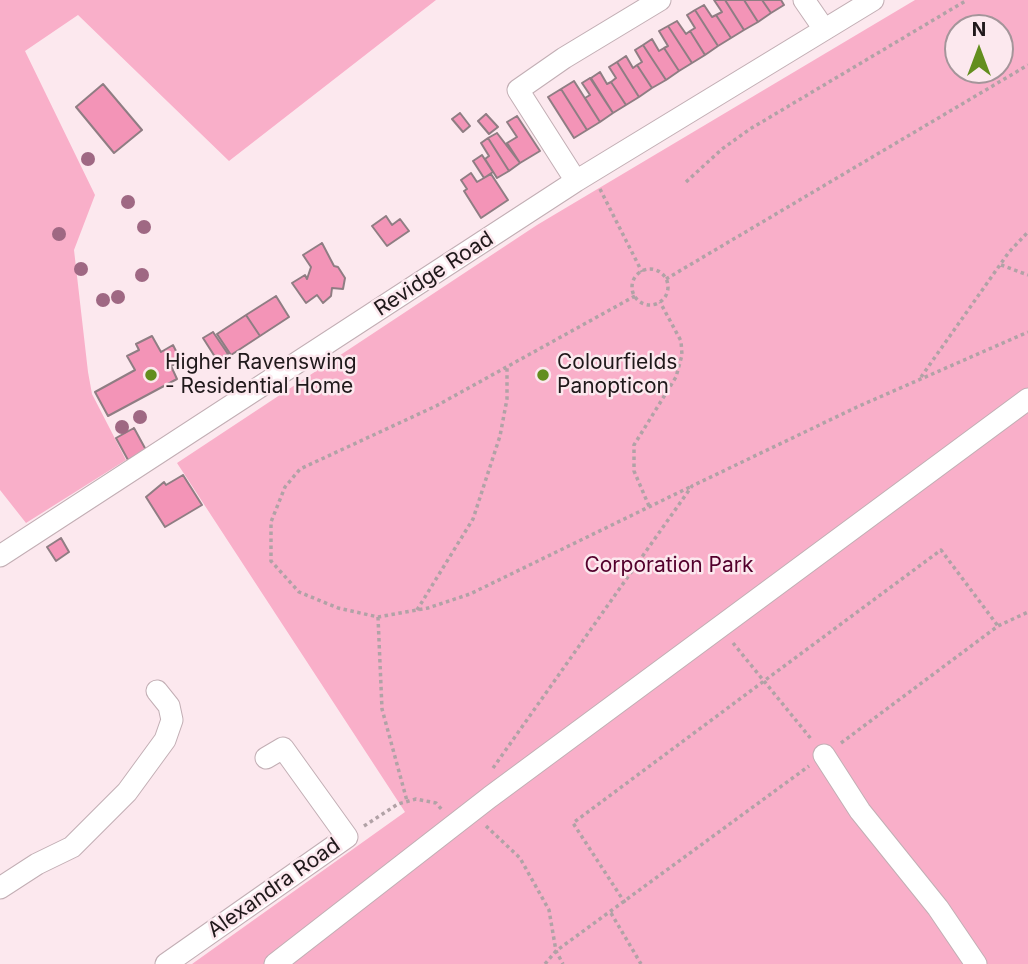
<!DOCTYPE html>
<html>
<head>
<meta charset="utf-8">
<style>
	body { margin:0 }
	#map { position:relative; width:1028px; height:964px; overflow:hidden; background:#fce8ee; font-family:Inter,sans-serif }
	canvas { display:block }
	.north { position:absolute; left:944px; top:14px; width:70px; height:70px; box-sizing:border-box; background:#fce8ee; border:2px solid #a4959a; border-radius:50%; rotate:0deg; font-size:19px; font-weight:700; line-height:28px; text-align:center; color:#20191b }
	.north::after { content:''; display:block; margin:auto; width:24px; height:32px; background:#638e1e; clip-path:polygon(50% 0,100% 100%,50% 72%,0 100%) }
</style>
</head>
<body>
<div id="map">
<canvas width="1028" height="964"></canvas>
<div class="north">N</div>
</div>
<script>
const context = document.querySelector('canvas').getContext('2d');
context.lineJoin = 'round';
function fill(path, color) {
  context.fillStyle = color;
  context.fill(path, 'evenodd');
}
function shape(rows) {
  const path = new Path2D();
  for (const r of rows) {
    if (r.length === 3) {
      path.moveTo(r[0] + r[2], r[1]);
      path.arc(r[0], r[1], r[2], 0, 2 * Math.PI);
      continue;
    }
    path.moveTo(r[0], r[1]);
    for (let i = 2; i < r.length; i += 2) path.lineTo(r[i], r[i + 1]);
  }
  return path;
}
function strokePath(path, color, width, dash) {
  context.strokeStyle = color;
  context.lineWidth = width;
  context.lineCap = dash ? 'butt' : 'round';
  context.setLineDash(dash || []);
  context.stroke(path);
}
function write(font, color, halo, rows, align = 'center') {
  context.font = font + ' Inter,sans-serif';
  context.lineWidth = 5;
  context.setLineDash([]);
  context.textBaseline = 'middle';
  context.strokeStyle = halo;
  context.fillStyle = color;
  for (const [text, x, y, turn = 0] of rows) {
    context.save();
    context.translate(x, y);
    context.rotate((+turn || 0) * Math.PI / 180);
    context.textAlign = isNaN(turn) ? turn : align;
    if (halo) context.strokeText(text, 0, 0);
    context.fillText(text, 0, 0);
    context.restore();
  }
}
fill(shape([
	[0,0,436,0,229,161,78,15,25,51,95,195,74,250,88,372,92,394,126,460,26,523,0,490],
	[915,0,1028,0,1028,964,192,964,405,812,177,463,537,225],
	[958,28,1000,28,1000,70,958,70]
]), '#f9afc9');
const building = shape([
	[714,0,725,0,744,30,731,38,716,15,722,12,714,0],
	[725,0,744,0,758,22,744,30,725,0],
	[744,0,762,0,771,13,758,22,744,0],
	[762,0,781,0,784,5,771,13,762,0],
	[704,5,712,17,716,15,731,38,718,46,695,10,704,5],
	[695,10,718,46,705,55,690,31,695,28,687,15,695,10],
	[677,21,686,34,690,31,705,55,692,63,668,26,677,21],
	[668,26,692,63,679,71,664,48,668,46,659,31,668,26],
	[652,39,659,51,664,48,679,71,666,80,643,45,652,39],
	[643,45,666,80,652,88,637,65,642,62,635,50,643,45],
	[626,56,633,68,637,65,652,88,639,97,617,62,626,56],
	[617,62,639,97,626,105,611,82,616,78,609,67,617,62],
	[600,72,607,84,611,82,626,105,613,113,591,78,600,72],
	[590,78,613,113,600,122,585,98,590,95,582,83,590,78],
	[574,81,600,122,587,130,561,89,574,81],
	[103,84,142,130,114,153,76,107,103,84],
	[561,89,587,130,574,138,548,97,561,89],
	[460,113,470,126,463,132,452,119,460,113],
	[486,114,498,127,489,134,478,121,486,114],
	[517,116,540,151,520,163,507,143,517,137,507,122,517,116],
	[497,133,520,163,509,171,488,138,497,133],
	[488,138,509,171,497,178,485,159,489,156,481,143,488,138],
	[482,155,493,172,484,178,473,161,482,155],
	[471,173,477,182,491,174,508,200,481,218,464,191,467,189,461,180,471,173],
	[386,216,392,225,400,219,409,231,387,246,372,226,386,216],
	[322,243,334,266,338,267,345,278,343,289,332,288,331,296,323,303,317,295,306,303,292,283,305,275,307,279,311,267,303,255,322,243],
	[276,296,289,317,260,336,246,315,276,296],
	[246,315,260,336,231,355,217,334,246,315],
	[213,332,228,354,217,360,203,338,213,332],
	[152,336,161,352,173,345,181,361,171,366,177,379,108,416,95,392,135,370,127,356,139,350,136,344,152,336],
	[134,428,146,450,128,460,116,438,134,428],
	[183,475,202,505,165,527,146,497,164,482,166,485,183,475],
	[61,538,69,552,56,561,47,547,61,538]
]);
fill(building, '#f394b7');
strokePath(building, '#8f7d83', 2);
const minor = shape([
	[804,0,824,29],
	[576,181,518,90,564,58,660,0],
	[0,556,576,181,873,0],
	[824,755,860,811,938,908,976,964],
	[0,888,37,864,72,847,127,792,165,740,172,720,169,706,157,691],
	[166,964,347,837,283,748,266,758],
	[275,964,490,797,1028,399]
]);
strokePath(minor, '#c2aeb4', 23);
strokePath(shape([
	[686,182,722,149,750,129,967,0],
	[600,189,642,272],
	[1001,265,1028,275],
	[650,287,18],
	[666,279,1028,65],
	[635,296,436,406,300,469,285,487,271,522,271,561,299,592,338,608,378,617,428,608,470,594,692,486],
	[921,377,1009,252,1028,232],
	[649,506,634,471,634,445,676,377,682,355,681,341,660,302],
	[417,610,473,519,500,436,507,399,507,367],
	[378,617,382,709,407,801],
	[733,643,812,740],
	[841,743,998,626,1028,612],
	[493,768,692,486,857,407,1028,332],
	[364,826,398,804,416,799,436,803,443,811],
	[486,826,520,858,549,910,556,951,563,964],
	[625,903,573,823,764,681,941,550,998,626],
	[611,913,641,964],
	[545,964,556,951,809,766]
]), '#b1a2a6', 3.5, [3.5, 3.5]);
strokePath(minor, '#fff', 21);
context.fillStyle = '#9f6883';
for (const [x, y] of [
	[88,159],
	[128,202],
	[144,227],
	[59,234],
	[81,269],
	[142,275],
	[118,297],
	[103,300],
	[140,417],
	[122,427]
]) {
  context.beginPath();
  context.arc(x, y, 7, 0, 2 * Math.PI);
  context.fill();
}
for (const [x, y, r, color] of [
	[151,375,7,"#638e1e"],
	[543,375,7,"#638e1e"]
]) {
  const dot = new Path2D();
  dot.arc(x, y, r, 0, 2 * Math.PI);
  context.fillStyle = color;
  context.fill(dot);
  strokePath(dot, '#fce8ee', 2.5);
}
write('21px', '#20191b', '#fce8ee', [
	["Revidge Road",434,274,-33],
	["Alexandra Road",274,888,-35]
]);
write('21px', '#20191b', '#fce8ee', [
	["Higher Ravenswing",165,363],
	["- Residential Home",165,387],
	["Colourfields",557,363],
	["Panopticon",557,387]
], 'left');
write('21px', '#53002c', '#fce8ee', [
	["Corporation Park",669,566]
]);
</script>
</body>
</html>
